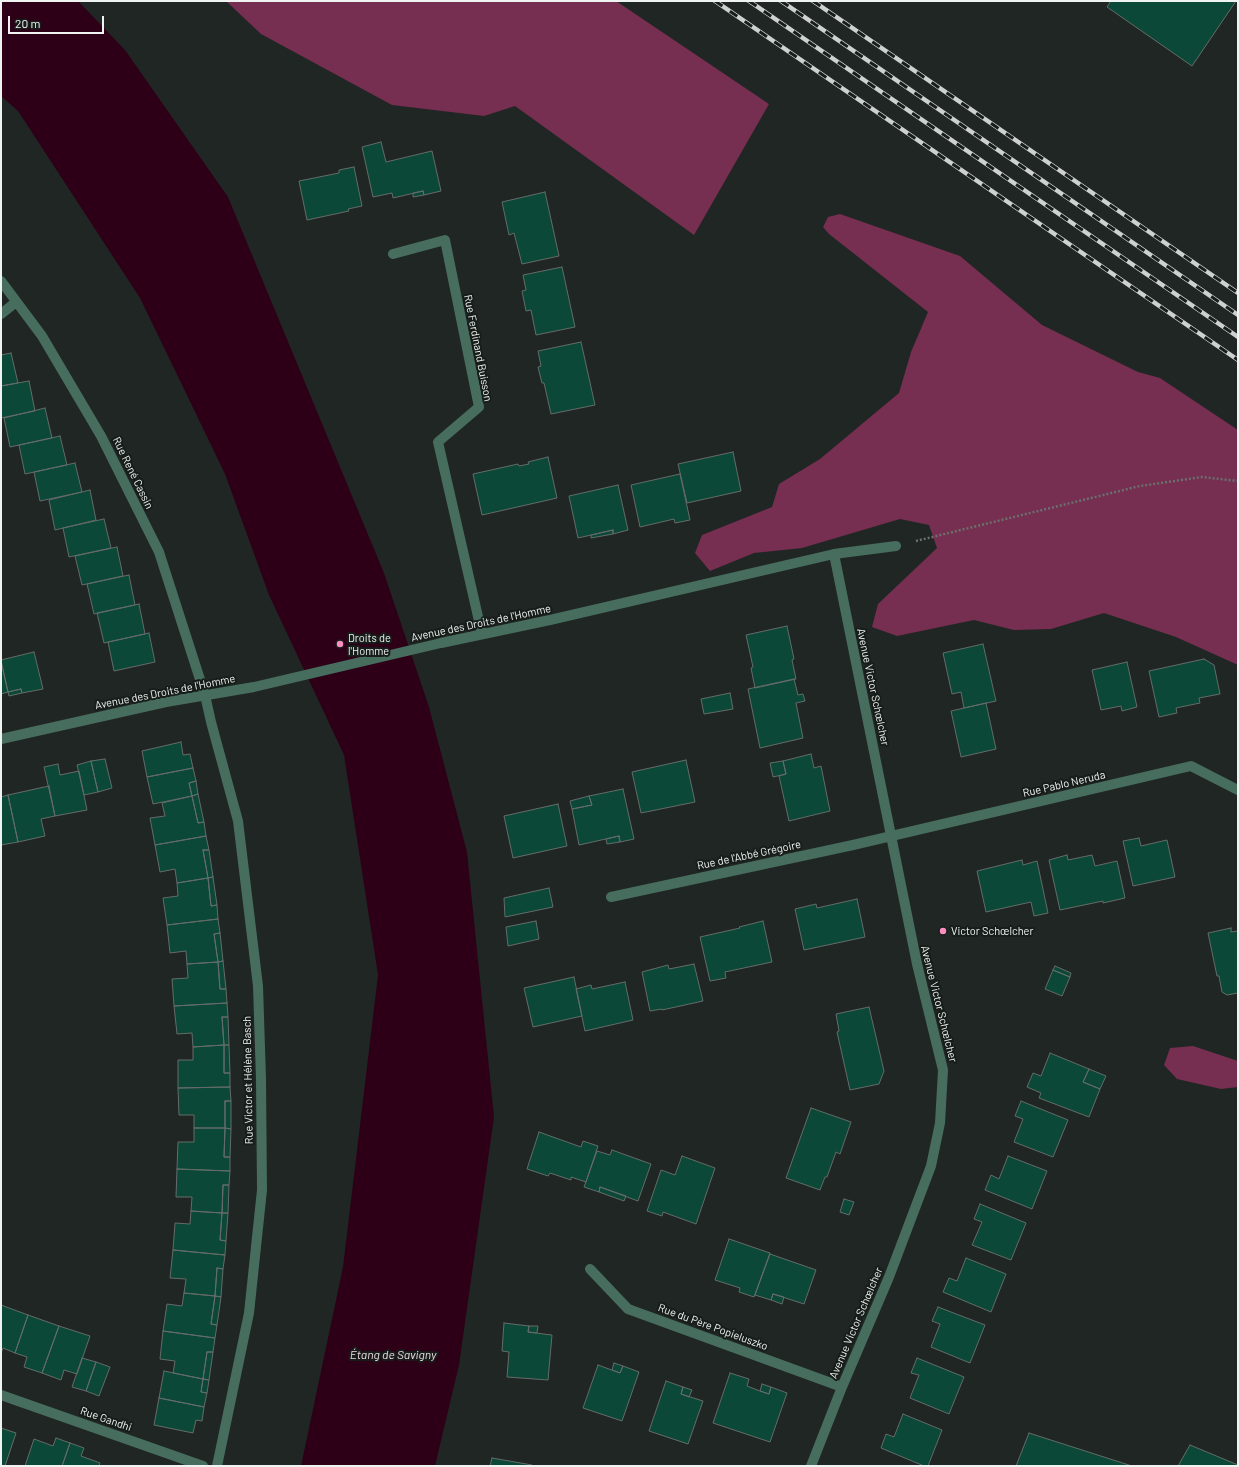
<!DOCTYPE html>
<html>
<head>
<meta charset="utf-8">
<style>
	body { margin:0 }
	#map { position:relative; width:1239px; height:1467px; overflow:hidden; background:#202623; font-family:Barlow,sans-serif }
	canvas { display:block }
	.frame { position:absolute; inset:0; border:2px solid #eff3f1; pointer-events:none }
	.scale { position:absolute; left:8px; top:16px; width:96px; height:18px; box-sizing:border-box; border:2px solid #eff3f1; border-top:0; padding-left:5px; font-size:12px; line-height:14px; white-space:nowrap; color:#eff3f1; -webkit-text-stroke:3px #161d1a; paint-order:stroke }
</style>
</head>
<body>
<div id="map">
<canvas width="1239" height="1467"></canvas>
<div class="frame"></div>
<div class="scale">20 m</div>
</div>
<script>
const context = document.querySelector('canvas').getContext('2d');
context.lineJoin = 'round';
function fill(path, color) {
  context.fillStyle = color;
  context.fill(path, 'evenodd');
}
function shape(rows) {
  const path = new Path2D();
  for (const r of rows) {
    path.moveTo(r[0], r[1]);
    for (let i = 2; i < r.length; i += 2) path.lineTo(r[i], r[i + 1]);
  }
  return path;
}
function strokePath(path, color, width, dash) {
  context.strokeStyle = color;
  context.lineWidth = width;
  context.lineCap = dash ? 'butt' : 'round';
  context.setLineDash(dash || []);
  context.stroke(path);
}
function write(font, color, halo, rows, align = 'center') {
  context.font = font + ' Barlow,sans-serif';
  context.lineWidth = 4;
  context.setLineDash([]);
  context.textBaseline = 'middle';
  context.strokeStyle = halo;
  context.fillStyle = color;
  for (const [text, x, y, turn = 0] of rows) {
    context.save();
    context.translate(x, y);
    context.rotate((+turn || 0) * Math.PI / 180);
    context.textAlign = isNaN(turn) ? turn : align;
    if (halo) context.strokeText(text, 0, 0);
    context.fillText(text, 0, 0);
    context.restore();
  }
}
fill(shape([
	[226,1,616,1,769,104,694,235,515,106,484,116,392,105,261,34],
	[840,214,960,256,1042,325,1138,372,1160,378,1238,430,1238,665,1176,637,1104,613,1051,629,1014,630,974,620,897,636,872,627,878,604,937,548,929,525,900,519,802,548,754,553,710,571,695,553,702,535,772,507,779,484,820,459,899,393,911,352,928,312,829,234,823,227,828,217],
	[1193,1046,1238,1061,1238,1087,1221,1089,1177,1079,1164,1065,1170,1048]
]), '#762e51');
fill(shape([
	[1,1,78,1,125,50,228,197,384,573,429,707,467,852,494,1117,459,1365,435,1466,301,1466,343,1267,378,975,344,755,269,595,225,474,140,298,18,111,1,96]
]), '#2e0018');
const building = shape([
	[1111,1,1236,1,1192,66,1107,7,1111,1],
	[381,142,386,162,432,151,441,191,424,195,423,191,393,198,392,193,373,197,362,147,381,142],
	[354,167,362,206,348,209,349,211,307,220,299,181,339,173,339,170,354,167],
	[423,191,424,195,413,197,413,193,423,191],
	[545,192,559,256,522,264,514,233,509,235,502,202,545,192],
	[562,267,575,327,536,335,531,310,526,311,522,291,526,290,523,275,562,267],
	[581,342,595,405,551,414,544,383,542,383,538,367,541,366,538,351,581,342],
	[11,353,18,383,1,386,1,355,11,353],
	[29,381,35,411,1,418,1,386,29,381],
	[45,408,52,438,10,447,4,418,45,408],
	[60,436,67,465,25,474,19,445,60,436],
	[733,452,741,491,687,503,678,464,733,452],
	[548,457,557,498,482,515,473,474,518,464,519,466,529,464,528,462,548,457],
	[75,463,82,492,40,501,34,472,75,463],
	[680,474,690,520,675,523,674,519,640,527,631,485,680,474],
	[618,485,628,530,613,534,613,530,578,538,569,496,618,485],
	[90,490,96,520,55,530,49,500,90,490],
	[104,519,111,548,69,557,63,528,104,519],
	[613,530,613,534,591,538,591,535,613,530],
	[117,547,123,576,82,585,75,556,117,547],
	[129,575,135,605,94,614,87,584,129,575],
	[139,604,145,634,104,643,97,613,139,604],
	[787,626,794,659,792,660,796,679,755,688,751,668,753,667,746,635,787,626],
	[149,633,155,662,114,671,108,642,149,633],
	[983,644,996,701,964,708,961,692,952,694,943,653,983,644],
	[34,652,43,689,22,693,21,689,8,692,1,660,34,652],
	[1204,659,1214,665,1220,694,1199,698,1200,703,1176,708,1177,713,1159,717,1149,671,1204,659],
	[1,662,8,692,1,694,1,662],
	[1127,662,1137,707,1122,711,1121,706,1101,710,1092,670,1127,662],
	[794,679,798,695,803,694,805,701,796,703,803,738,760,748,748,689,794,679],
	[21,689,22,693,9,696,8,692,21,689],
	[730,693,733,709,704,714,701,699,730,693],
	[986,703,996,749,961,757,951,711,986,703],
	[181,742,183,755,190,754,193,768,147,777,142,751,181,742],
	[811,754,814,768,821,766,830,811,789,821,779,776,786,774,783,761,811,754],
	[105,759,112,788,98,792,91,761,105,759],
	[686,760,695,802,641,813,632,772,686,760],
	[91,761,98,792,84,795,77,765,91,761],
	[783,761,786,774,773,777,770,763,783,761],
	[58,764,60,775,79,771,87,810,55,816,44,767,58,764],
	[193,768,196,781,189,783,192,796,153,804,147,777,193,768],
	[196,781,198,794,192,796,189,783,196,781],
	[49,786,55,816,41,819,45,836,18,842,8,795,49,786],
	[623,789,634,839,620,842,619,836,579,845,572,809,592,805,589,796,623,789],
	[198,794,204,822,198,823,192,796,198,794],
	[8,795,18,842,1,845,1,797,8,795],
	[192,796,198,823,204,822,206,836,155,845,150,818,165,816,162,803,192,796],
	[589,796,592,805,572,809,570,801,589,796],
	[558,804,567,846,513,858,504,816,558,804],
	[206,836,209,850,203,850,208,878,177,883,175,869,160,872,155,845,206,836],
	[619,836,620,842,607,844,606,839,619,836],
	[1139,838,1141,846,1167,840,1175,877,1133,886,1123,841,1139,838],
	[203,850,209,850,213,877,208,878,203,850],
	[1067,855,1068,860,1092,855,1095,866,1117,861,1125,898,1103,903,1103,901,1060,910,1049,860,1067,855],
	[1022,860,1023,865,1037,861,1048,913,1034,916,1031,902,986,912,977,871,1022,860],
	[213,877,217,905,211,906,208,878,213,877],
	[208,878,211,906,217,905,218,919,167,925,163,898,178,896,177,883,208,878],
	[549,888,553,907,505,917,504,898,549,888],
	[857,899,865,937,804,950,795,909,816,904,817,908,857,899],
	[218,919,220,933,214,934,218,962,187,964,186,951,170,953,167,925,218,919],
	[536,921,539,939,508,946,506,927,536,921],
	[763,921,772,962,725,972,726,978,710,981,700,937,740,928,739,927,763,921],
	[1231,928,1231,932,1238,931,1238,993,1227,995,1222,992,1219,976,1217,976,1208,933,1231,928],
	[220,933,223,961,218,962,214,934,220,933],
	[223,961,226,989,220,989,218,962,223,961],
	[218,962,220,989,226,989,227,1003,174,1006,172,979,188,978,187,964,218,962],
	[694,964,703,1001,662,1010,662,1009,650,1011,642,972,668,965,669,969,694,964],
	[1055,966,1071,973,1070,977,1053,970,1055,966],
	[1053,970,1070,977,1062,996,1045,989,1053,970],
	[574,977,582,1016,533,1027,524,988,574,977],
	[625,982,633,1020,585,1031,576,989,591,985,592,989,625,982],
	[227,1003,228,1017,222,1017,224,1045,193,1047,192,1033,177,1034,174,1006,227,1003],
	[869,1007,884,1071,879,1084,850,1090,837,1032,839,1031,836,1014,869,1007],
	[222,1017,228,1017,229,1045,224,1045,222,1017],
	[224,1045,229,1045,230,1073,224,1073,224,1045],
	[224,1045,224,1073,230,1073,230,1087,178,1088,178,1060,193,1060,193,1047,224,1045],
	[1050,1053,1089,1069,1083,1082,1100,1089,1089,1117,1039,1098,1041,1093,1027,1087,1033,1073,1041,1076,1050,1053],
	[1089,1069,1106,1076,1100,1089,1083,1082,1089,1069],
	[230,1087,231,1101,225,1101,225,1128,194,1128,194,1115,179,1115,178,1088,230,1087],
	[225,1101,231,1101,231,1129,225,1128,225,1101],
	[1021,1101,1068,1120,1053,1157,1014,1142,1023,1119,1015,1116,1021,1101],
	[811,1108,851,1122,840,1154,836,1152,827,1177,825,1177,820,1190,786,1178,811,1108],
	[194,1128,225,1128,224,1157,230,1157,230,1171,177,1169,178,1142,194,1142,194,1128],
	[225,1128,231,1129,230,1157,224,1157,225,1128],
	[539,1132,581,1147,583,1141,598,1146,586,1182,571,1177,571,1180,550,1173,548,1176,527,1169,539,1132],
	[612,1150,651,1164,638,1201,600,1187,599,1192,584,1187,597,1151,610,1155,612,1150],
	[682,1156,715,1168,696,1224,663,1212,662,1216,647,1211,661,1170,675,1175,682,1156],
	[1008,1156,1047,1171,1032,1209,985,1190,991,1175,999,1179,1008,1156],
	[177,1169,230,1171,229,1185,223,1185,222,1213,191,1211,192,1197,176,1197,177,1169],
	[223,1185,229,1185,228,1213,222,1213,223,1185],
	[600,1187,626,1196,624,1201,599,1192,600,1187],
	[844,1199,854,1202,849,1215,840,1212,844,1199],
	[980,1204,1026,1223,1011,1260,972,1245,982,1222,974,1219,980,1204],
	[191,1211,222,1213,220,1240,226,1241,225,1255,173,1250,175,1223,190,1224,191,1211],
	[222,1213,228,1213,226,1241,220,1240,222,1213],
	[729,1239,770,1253,754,1297,739,1292,740,1288,715,1280,729,1239],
	[173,1250,225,1255,223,1269,217,1268,215,1296,184,1293,186,1279,170,1278,173,1250],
	[770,1254,816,1270,804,1304,773,1294,771,1300,755,1295,770,1254],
	[966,1258,1006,1274,991,1312,943,1292,949,1278,957,1281,966,1258],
	[217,1268,223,1269,221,1297,215,1296,217,1268],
	[184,1293,215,1296,211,1324,217,1325,215,1338,163,1331,167,1304,182,1306,184,1293],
	[773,1294,784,1297,782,1304,771,1300,773,1294],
	[215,1296,221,1297,217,1325,211,1324,215,1296],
	[1,1305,28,1315,15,1353,3,1348,1,1353,1,1305],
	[938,1307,985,1325,970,1363,931,1347,940,1324,932,1321,938,1307],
	[28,1315,59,1326,42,1373,24,1367,27,1357,15,1353,28,1315],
	[504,1323,529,1326,528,1332,552,1335,548,1380,507,1377,509,1352,502,1351,504,1323],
	[59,1326,90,1336,77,1374,64,1370,61,1380,42,1373,59,1326],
	[529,1326,538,1326,537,1333,528,1332,529,1326],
	[163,1331,215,1338,213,1352,207,1352,203,1379,173,1373,175,1361,160,1359,163,1331],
	[207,1352,213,1352,209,1380,203,1379,207,1352],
	[82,1358,96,1362,86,1391,72,1387,82,1358],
	[917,1358,964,1377,949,1414,910,1398,919,1375,911,1373,917,1358],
	[96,1362,110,1367,99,1396,86,1391,96,1362],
	[614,1363,623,1366,620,1373,612,1370,614,1363],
	[598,1365,620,1373,623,1366,639,1372,622,1421,583,1408,598,1365],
	[164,1371,203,1379,201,1392,207,1393,204,1407,159,1398,164,1371],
	[730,1373,749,1379,747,1386,760,1391,769,1394,771,1387,787,1393,770,1442,713,1423,730,1373],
	[203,1379,209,1380,207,1393,201,1392,203,1379],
	[666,1381,683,1387,681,1394,703,1401,688,1444,649,1431,666,1381],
	[762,1384,771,1387,769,1394,760,1391,762,1384],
	[683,1387,692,1390,689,1397,681,1394,683,1387],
	[159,1398,204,1407,202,1421,196,1420,193,1433,154,1425,159,1398],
	[903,1414,942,1430,928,1466,924,1466,881,1448,886,1434,894,1437,903,1414],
	[1,1428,16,1433,5,1466,1,1466,1,1428],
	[1029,1433,1132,1466,1016,1466,1029,1433],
	[56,1438,70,1443,62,1466,25,1466,34,1439,53,1446,56,1438],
	[70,1443,84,1448,81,1456,100,1463,99,1466,62,1466,70,1443],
	[1190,1445,1238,1465,1238,1466,1178,1466,1190,1445],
	[492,1458,532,1465,532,1466,490,1466,492,1458]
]);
fill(building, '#0c4837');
strokePath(building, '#646c69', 1);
strokePath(shape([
	[916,541,1140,486,1202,477,1238,481]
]), '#6b706d', 2.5, [2, 2]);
strokePath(shape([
	[393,254,445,240,479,407,438,442,482,634],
	[1,281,42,336,101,436,159,552,205,695,211,722,238,821,258,986,261,1079,262,1190,249,1313,217,1466],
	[1,314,16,302],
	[1,739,166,702,254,687,441,643,550,620,834,554,896,546],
	[611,897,853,845,1191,766,1238,790],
	[590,1269,628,1309,842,1387],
	[1,1395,203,1466],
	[811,1466,842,1387,889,1277,931,1166,940,1123,943,1070,917,964,834,554]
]), '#476d5f', 10);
const rail = shape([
	[715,1,1238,360],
	[749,1,1238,337],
	[781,1,1238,315],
	[813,1,1238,293]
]);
strokePath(rail, '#cdd1cf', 4.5);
strokePath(rail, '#161d1a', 3, [9]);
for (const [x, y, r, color] of [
	[340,644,4,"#fd8ebf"],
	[943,931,4,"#fd8ebf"]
]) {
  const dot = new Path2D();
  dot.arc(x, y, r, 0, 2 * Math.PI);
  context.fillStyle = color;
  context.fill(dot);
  strokePath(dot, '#161d1a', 1.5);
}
write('11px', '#eff3f1', '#161d1a', [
	["Rue Ferdinand Buisson",478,348,79],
	["Rue René Cassin",133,473,64],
	["Avenue des Droits de l'Homme",481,623,-12],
	["Avenue Victor Schœlcher",873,687,78],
	["Avenue des Droits de l'Homme",165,692,-11],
	["Rue Pablo Neruda",1064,784,-13],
	["Rue de l'Abbé Grégoire",749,855,-12],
	["Avenue Victor Schœlcher",939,1004,76],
	["Rue Victor et Hélène Basch",248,1080,-91],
	["Avenue Victor Schœlcher",856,1323,-67],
	["Rue du Père Popieluszko",713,1327,20],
	["Rue Gandhi",106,1419,19]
]);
write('11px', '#eff3f1', '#161d1a', [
	["Droits de",348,638],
	["l'Homme",348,651],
	["Victor Schœlcher",951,931]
], 'left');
write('italic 12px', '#f2dbe3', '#161d1a', [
	["Étang de Savigny",393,1355]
]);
</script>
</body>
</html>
